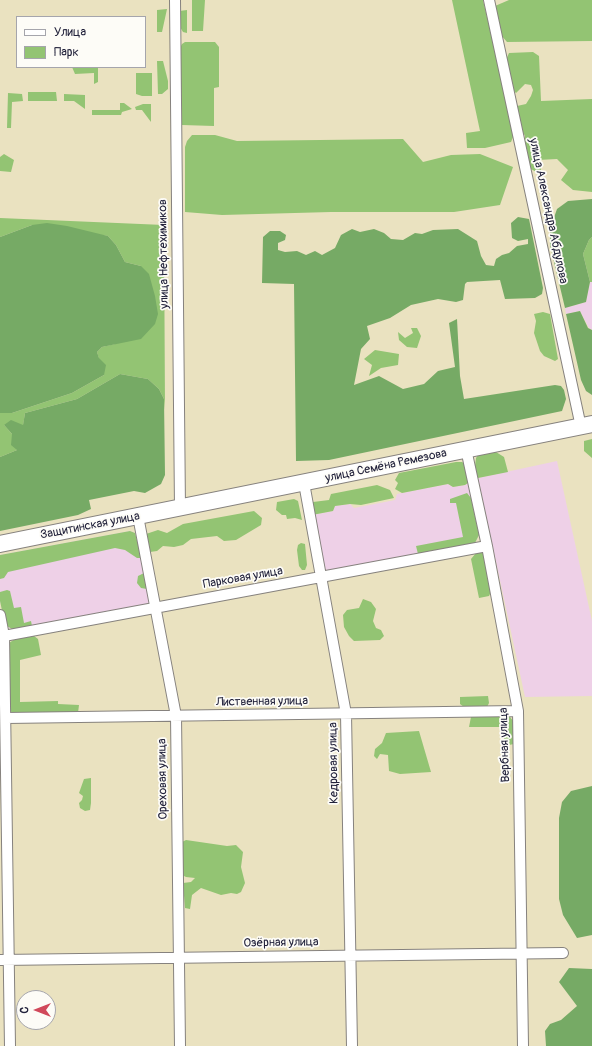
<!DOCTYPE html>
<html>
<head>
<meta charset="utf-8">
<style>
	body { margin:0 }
	#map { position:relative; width:592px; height:1046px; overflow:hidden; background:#eae2c0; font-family:Pangolin,sans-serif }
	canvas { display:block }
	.legend { position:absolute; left:16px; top:16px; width:130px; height:52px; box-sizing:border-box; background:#fdfcf7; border:1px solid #a5a5ac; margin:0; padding:5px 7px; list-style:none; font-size:12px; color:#22223b }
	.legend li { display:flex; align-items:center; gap:8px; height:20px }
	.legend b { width:20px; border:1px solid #a5a5ac }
	.north { position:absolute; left:16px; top:990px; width:40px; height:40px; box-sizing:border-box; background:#fdfcf7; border:1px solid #a5a5ac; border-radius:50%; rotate:270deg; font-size:11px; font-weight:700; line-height:16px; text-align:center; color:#22223b }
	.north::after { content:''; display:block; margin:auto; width:14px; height:18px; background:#d1495b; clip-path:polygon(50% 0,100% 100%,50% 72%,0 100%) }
</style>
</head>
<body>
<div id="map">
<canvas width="592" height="1046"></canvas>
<ul class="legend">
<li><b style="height:5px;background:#fff"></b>Улица</li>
<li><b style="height:11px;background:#93c473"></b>Парк</li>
</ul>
<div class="north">С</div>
</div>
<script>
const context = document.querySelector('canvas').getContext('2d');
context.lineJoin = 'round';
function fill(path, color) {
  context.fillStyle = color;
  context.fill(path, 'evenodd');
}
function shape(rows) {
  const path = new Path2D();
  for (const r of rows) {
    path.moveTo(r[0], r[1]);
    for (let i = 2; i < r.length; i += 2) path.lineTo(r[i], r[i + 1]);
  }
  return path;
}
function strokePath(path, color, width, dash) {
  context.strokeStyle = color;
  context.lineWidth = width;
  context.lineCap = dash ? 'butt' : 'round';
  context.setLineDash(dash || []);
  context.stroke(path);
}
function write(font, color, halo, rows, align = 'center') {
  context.font = font + ' Pangolin,sans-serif';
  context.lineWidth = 3.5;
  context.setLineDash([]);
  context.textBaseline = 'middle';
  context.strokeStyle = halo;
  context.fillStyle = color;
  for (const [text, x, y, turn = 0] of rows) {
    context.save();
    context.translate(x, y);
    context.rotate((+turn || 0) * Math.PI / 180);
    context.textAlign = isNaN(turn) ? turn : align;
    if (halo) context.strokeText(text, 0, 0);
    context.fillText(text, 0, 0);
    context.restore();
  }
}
fill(shape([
	[590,282,592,282,592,330,589,328,580,311,566,314,565,308,586,302],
	[557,461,592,621,592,696,525,697,478,478],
	[468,483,479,535,475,543,328,571,323,567,312,515,333,511,335,506,350,504,354,508,395,500,397,494,402,493,448,484,453,487,465,485],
	[130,531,135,533,142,558,150,602,147,604,32,626,12,629,8,628,0,601,0,555]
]), '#eed0e7');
fill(shape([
	[192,0,205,0,203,31,192,31],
	[452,0,483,0,503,85,513,137,511,142,485,148,467,148,466,133,480,131],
	[509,0,592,0,592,41,507,42,501,35,495,6],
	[167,9,162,32,157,32,157,10],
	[187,10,187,33,183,32,180,27,179,11],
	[185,42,215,42,219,47,219,87,214,88,214,126,182,125,180,48,182,44],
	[533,52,539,56,541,101,592,99,592,192,573,190,561,180,568,170,557,159,538,160,543,176,531,169,524,152,525,136,518,122,517,106,526,104,531,96,533,90,531,85,525,84,516,93,512,89,505,62,509,53],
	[157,61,163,61,168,81,168,89,162,94,158,94],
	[72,67,98,67,98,82,94,84,94,73,75,74],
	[136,73,152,73,152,96,142,96,136,94],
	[28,92,56,92,57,101,28,101],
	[8,93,22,94,23,101,12,102,11,128,7,128],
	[64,94,85,95,85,109,74,101,64,101],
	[120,103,124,103,132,109,122,112,121,115,92,115,92,110,120,110],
	[143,104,151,104,151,122,142,110,136,110,135,107],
	[192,135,215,135,237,141,403,139,423,162,451,155,480,154,513,167,500,205,454,212,331,212,222,215,185,212,185,147,187,141],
	[4,154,14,160,11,172,0,171,0,157],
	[0,218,164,225,165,410,164,399,159,389,148,379,120,374,77,399,25,413,23,426,4,425,12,434,17,450,0,457,0,413,12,413,72,393,104,375,97,352,102,347,115,344,141,266,125,262,116,245,108,236,32,225,0,237],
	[592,237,592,282,590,282,583,254,589,240],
	[543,312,550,314,558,359,555,361,544,356,540,351,534,333,536,321,534,314],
	[411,328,417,328,421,336,417,348,407,347,399,340,398,332,405,338,413,333],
	[375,350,399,354,398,365,381,368,369,376,372,365,364,359],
	[592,439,592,458,584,451,584,441],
	[496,452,504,457,508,472,478,478,475,466,476,458,478,455],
	[456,462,462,462,465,464,468,483,465,485,453,487,448,484,402,493,395,489,398,483,395,480,399,473],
	[377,485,390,490,394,498,361,505,350,504,335,506,333,511,312,515,309,499,313,502,329,500,331,494],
	[467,493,471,498,479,535,475,543,418,554,416,546,463,537,456,503,450,503,450,499],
	[294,499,298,501,302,520,295,518,287,519,286,515,282,515,276,510,277,502],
	[254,511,262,518,261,525,236,540,224,541,217,536,191,539,183,545,174,547,163,546,157,551,150,552,147,543,146,534,158,530,167,533,183,524],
	[130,531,135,533,142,558,137,558,125,550,115,548,8,572,4,578,0,579,0,555],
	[301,543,305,544,307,565,305,570,302,570,299,566,297,550,298,545],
	[481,552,484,554,491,592,489,596,479,598,471,559,476,553],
	[144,573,147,589,141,588,137,583,138,576],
	[7,590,10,591,14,608,21,607,24,623,31,621,32,626,12,629,5,625,0,601,0,592],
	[363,599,371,602,376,609,373,621,376,628,381,630,384,636,380,640,354,641,349,636,344,627,343,615,347,610,359,608],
	[34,636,38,639,41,655,20,660,20,702,58,701,58,704,79,705,78,713,13,713,10,711,9,643,15,639],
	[488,696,489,703,487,707,464,707,460,704,460,697],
	[471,717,510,717,514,722,514,744,504,746,504,727,469,727],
	[419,731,431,772,400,774,389,771,388,755,380,754,377,759,374,756,375,749,382,743,386,733],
	[91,778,91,803,90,810,85,811,80,808,79,803,82,800,83,796,79,793,84,779],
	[186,840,227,846,236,845,243,852,241,867,245,883,241,892,237,894,231,893,221,895,201,888,192,895,190,909,185,908,183,883,191,882,195,878,186,877,182,875,182,842]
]), '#93c473');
fill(shape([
	[592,199,592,237,589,240,583,254,590,282,586,302,565,308,550,245,550,229,557,209,568,201],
	[518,217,529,219,543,288,542,294,535,298,505,299,500,280,467,282,465,284,463,300,456,302,438,299,411,305,390,318,367,326,370,339,361,349,354,385,379,376,403,389,424,384,438,371,455,367,449,323,457,319,460,376,464,399,555,385,561,386,564,390,566,399,562,411,329,460,296,461,294,284,262,283,263,237,270,231,280,231,286,235,285,240,278,243,278,250,285,252,297,251,306,255,315,251,322,255,335,248,341,235,352,229,360,232,374,229,384,233,391,239,403,240,415,233,422,234,433,230,458,229,477,241,481,256,486,265,494,266,496,259,502,255,509,253,517,246,528,244,528,239,518,241,512,238,511,223],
	[47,223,67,226,108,236,116,245,125,262,141,266,149,274,155,296,158,314,155,324,141,339,102,347,97,352,99,358,106,365,104,375,72,393,12,413,0,413,0,237,32,225],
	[580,311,588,328,592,330,592,395,586,391,581,380,566,314],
	[120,374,148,379,159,389,164,399,165,475,161,484,145,493,134,491,89,500,91,509,78,515,0,531,0,457,17,450,11,445,12,434,4,425,11,420,23,425,25,413,77,399],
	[592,786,592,935,577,938,563,915,559,899,559,818,562,802,571,791],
	[569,968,592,969,592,1046,546,1046,545,1031,550,1024,561,1020,577,1006,559,982]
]), '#76aa65');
const minor = shape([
	[175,0,180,508],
	[489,0,581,427],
	[466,449,487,546,518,711,523,1046],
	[304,483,346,714,352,1046],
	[138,516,176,716,180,1046],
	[0,615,4,636,10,1046],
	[4,636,487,546],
	[6,718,518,711],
	[0,960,563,953]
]);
const primary = shape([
	[0,544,592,424]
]);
strokePath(minor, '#86827e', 12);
strokePath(primary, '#86827e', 18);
strokePath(minor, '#fff', 10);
strokePath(primary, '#fff', 16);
write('12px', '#22223b', '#fdfcf7', [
	["улица Александра Абдулова",548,211,78],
	["улица Нефтехимиков",164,254,-91],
	["улица Семёна Ремезова",386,466,-12],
	["Защитинская улица",90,526,-11],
	["Парковая улица",243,578,-10],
	["Лиственная улица",262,702,-1],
	["Вербная улица",505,745,-92],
	["Кедровая улица",334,763,-91],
	["Ореховая улица",163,779,-91],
	["Озёрная улица",281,943,-1]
]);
</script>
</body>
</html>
